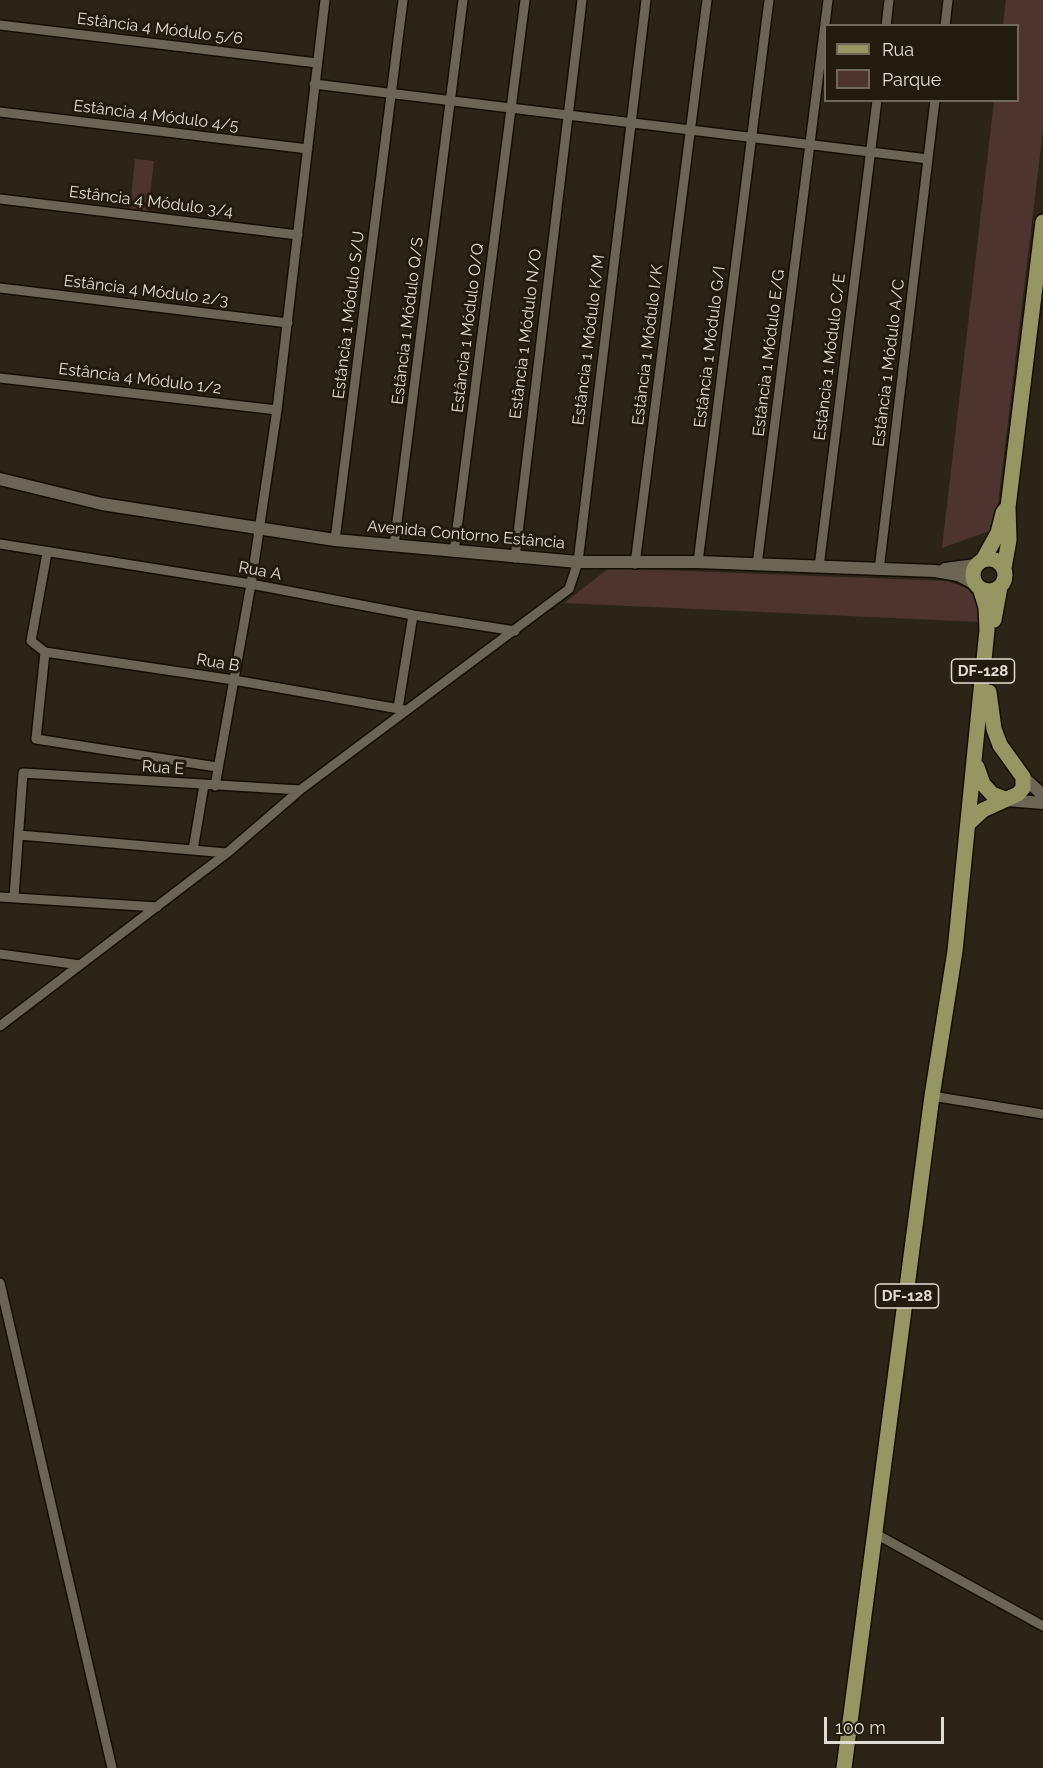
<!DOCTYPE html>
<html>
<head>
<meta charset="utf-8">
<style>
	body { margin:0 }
	#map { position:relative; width:1043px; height:1768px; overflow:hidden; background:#2c2517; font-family:Raleway,sans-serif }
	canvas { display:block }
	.legend { position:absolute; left:824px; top:24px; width:195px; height:78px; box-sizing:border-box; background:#221b0e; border:2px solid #6f695d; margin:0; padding:8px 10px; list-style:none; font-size:18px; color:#e2ddd4 }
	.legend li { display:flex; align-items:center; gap:12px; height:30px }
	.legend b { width:30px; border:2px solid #6f695d }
	.scale { position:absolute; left:824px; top:1717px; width:120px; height:27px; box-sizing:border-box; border:3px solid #e2ddd4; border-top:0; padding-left:8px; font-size:18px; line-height:21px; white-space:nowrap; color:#e2ddd4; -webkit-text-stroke:4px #221b0e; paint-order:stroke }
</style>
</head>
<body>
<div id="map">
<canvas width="1043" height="1768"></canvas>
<ul class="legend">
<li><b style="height:8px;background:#969662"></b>Rua</li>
<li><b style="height:16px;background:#4e342f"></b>Parque</li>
</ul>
<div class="scale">100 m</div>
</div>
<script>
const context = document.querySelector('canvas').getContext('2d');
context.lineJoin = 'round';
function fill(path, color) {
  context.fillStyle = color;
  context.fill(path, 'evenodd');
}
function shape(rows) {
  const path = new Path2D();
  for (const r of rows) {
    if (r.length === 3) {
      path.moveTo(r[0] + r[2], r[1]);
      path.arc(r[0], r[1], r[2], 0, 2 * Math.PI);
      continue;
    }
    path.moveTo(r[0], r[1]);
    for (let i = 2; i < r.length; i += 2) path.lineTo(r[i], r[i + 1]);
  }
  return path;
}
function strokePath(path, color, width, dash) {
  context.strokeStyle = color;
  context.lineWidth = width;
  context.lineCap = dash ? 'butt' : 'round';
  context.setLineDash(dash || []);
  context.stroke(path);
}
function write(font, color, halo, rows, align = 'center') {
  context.font = font + ' Raleway,sans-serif';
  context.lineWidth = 6;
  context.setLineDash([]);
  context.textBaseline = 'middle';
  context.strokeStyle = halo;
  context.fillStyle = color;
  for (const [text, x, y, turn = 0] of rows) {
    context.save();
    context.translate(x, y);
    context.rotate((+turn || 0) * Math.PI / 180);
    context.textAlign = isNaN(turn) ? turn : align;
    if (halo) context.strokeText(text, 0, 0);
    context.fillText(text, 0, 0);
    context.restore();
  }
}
fill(shape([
	[1006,0,1043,0,1043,130,995,529,942,548,994,101,1018,100,1018,26,1003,25],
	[135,159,154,161,148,211,130,209],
	[609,568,947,581,970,589,979,602,980,622,564,603]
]), '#4e342f');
const minor = shape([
	[0,25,317,63],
	[886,26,889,0],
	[945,26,948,0],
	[314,84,928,159],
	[0,112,308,149],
	[0,199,298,235],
	[0,288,288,323],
	[0,378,277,410],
	[335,540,403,0],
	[0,544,251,584,413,615,515,631],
	[394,546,463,0],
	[454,552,525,0],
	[47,553,31,641,45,652,234,680,405,710],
	[515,558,582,0],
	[698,562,769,0],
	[635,564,707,0],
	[757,565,828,0],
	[819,567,877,100],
	[879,570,935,100],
	[45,652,36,739,217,767],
	[398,708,413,615],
	[215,786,251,584,277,410,325,0],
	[19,835,227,853],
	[193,850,204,785],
	[0,897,157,907],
	[14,897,23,773,300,790],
	[0,954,80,965],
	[0,1026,227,853,300,790,569,589,578,562,646,0],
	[932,1096,1043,1114],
	[0,1283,112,1768],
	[876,1534,1043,1626]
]);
const tertiary = shape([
	[0,479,102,504,335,540,578,562,698,562,935,571,958,575,977,585],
	[945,569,976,565],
	[1023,777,1043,795],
	[1006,800,1043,803]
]);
const primary = shape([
	[989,575,16],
	[983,560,998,533,1003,513,1006,509],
	[1004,568,1009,540,1008,507,1043,222],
	[994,620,1000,587],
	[977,767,983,784,992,794,1005,799],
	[969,823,983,810,1018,794,1023,788,1023,777,1000,745,994,729,989,692],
	[844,1768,932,1096,955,951,987,630,986,607,980,588]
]);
strokePath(minor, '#140e03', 12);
strokePath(tertiary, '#140e03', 15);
strokePath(primary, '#140e03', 18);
strokePath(minor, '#6c6454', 9);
strokePath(tertiary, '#6c6454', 12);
strokePath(primary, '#969662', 15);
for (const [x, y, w] of [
	[983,671,63],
	[907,1296,63]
]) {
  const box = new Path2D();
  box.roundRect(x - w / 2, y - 12, w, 24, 4.5);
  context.fillStyle = '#221b0e';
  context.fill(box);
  strokePath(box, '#e2ddd4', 1.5);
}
write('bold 15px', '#e2ddd4', null, [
	["DF-128",983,671],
	["DF-128",907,1296]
]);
write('16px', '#e2ddd4', '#221b0e', [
	["Estância 4 Módulo 5/6",160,29,7],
	["Estância 4 Módulo 4/5",156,116,7],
	["Estância 4 Módulo 3/4",151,202,7],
	["Estância 4 Módulo 2/3",146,291,7],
	["Estância 1 Módulo S/U",349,315,-83],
	["Estância 1 Módulo Q/S",408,321,-83],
	["Estância 1 Módulo O/Q",468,328,-83],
	["Estância 1 Módulo N/O",526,334,-83],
	["Estância 1 Módulo K/M",589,340,-83],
	["Estância 1 Módulo I/K",648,345,-83],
	["Estância 1 Módulo G/I",710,347,-83],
	["Estância 1 Módulo E/G",769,353,-83],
	["Estância 1 Módulo C/E",830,357,-83],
	["Estância 1 Módulo A/C",889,363,-83],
	["Estância 4 Módulo 1/2",140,379,7],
	["Avenida Contorno Estância",466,535,5],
	["Rua A",260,571,10],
	["Rua B",218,663,9],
	["Rua E",163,768,4]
]);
</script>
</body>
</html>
